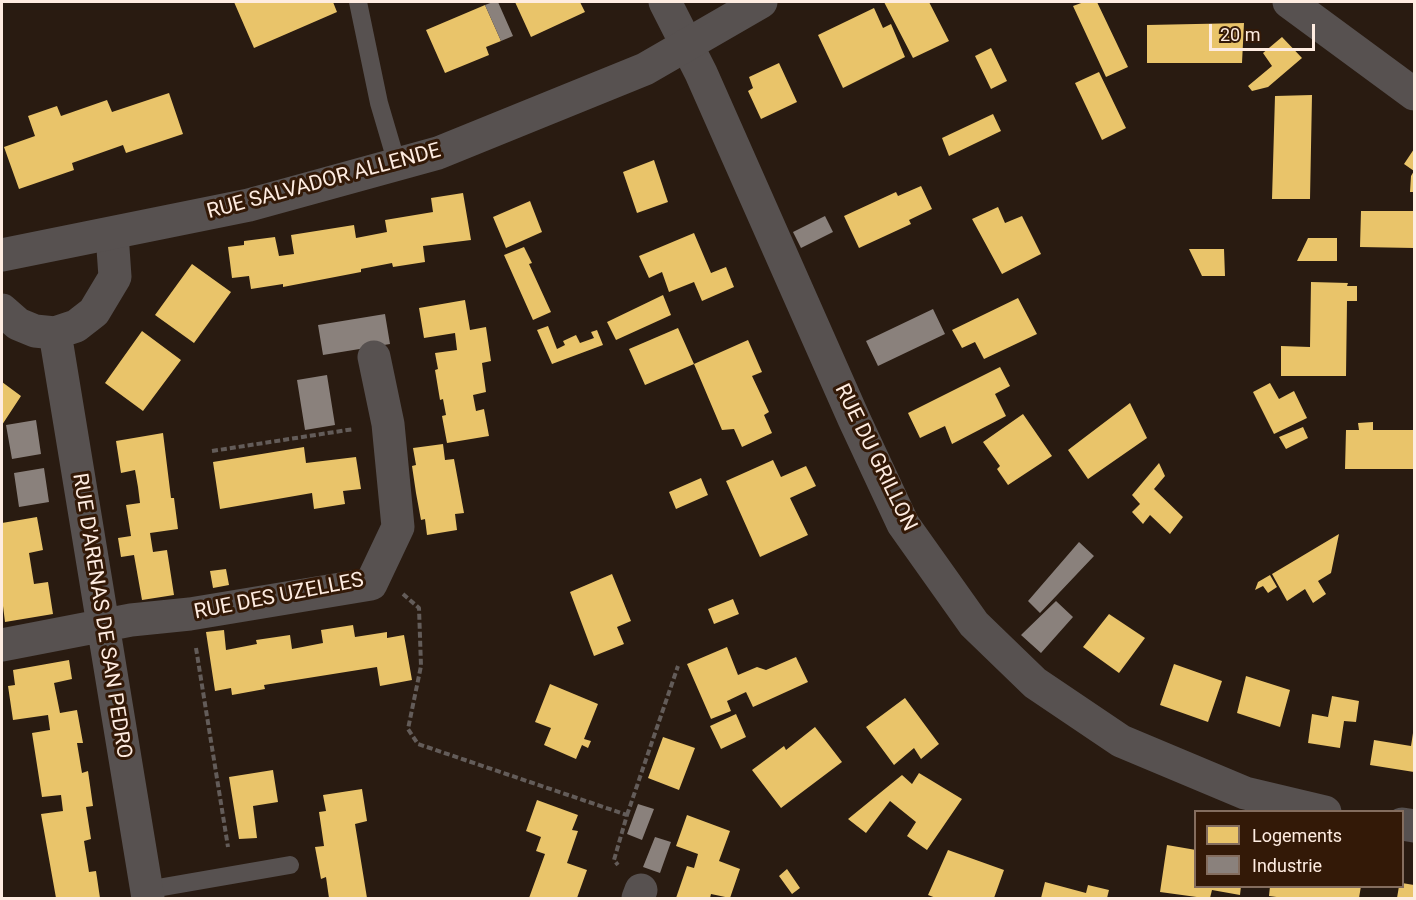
<!DOCTYPE html>
<html>
<head>
<meta charset="utf-8">
<style>
	body { margin:0 }
	#map { position:relative; width:1416px; height:900px; overflow:hidden; background:#291b11; font-family:Roboto,sans-serif }
	canvas { display:block }
	.frame { position:absolute; inset:0; border:3px solid #feece1; pointer-events:none }
	.legend { position:absolute; left:1194px; top:810px; width:210px; height:78px; box-sizing:border-box; background:#331907; border:2px solid #846d5e; margin:0; padding:8px 10px; list-style:none; font-size:18px; color:#feece1 }
	.legend li { display:flex; align-items:center; gap:12px; height:30px }
	.legend b { width:30px; border:2px solid #846d5e }
	.scale { position:absolute; left:1209px; top:24px; width:106px; height:27px; box-sizing:border-box; border:3px solid #feece1; border-top:0; padding-left:8px; font-size:18px; line-height:21px; white-space:nowrap; color:#feece1; -webkit-text-stroke:4px #331907; paint-order:stroke }
</style>
</head>
<body>
<div id="map">
<canvas width="1416" height="900"></canvas>
<div class="frame"></div>
<ul class="legend">
<li><b style="height:16px;background:#e9c46a"></b>Logements</li>
<li><b style="height:16px;background:#8a817c"></b>Industrie</li>
</ul>
<div class="scale">20 m</div>
</div>
<script>
const context = document.querySelector('canvas').getContext('2d');
context.lineJoin = 'round';
function fill(path, color) {
  context.fillStyle = color;
  context.fill(path, 'evenodd');
}
function shape(rows) {
  const path = new Path2D();
  for (const r of rows) {
    path.moveTo(r[0], r[1]);
    for (let i = 2; i < r.length; i += 2) path.lineTo(r[i], r[i + 1]);
  }
  return path;
}
function strokePath(path, color, width, dash) {
  context.strokeStyle = color;
  context.lineWidth = width;
  context.lineCap = dash ? 'butt' : 'round';
  context.setLineDash(dash || []);
  context.stroke(path);
}
function write(font, color, halo, rows, align = 'center') {
  context.font = font + ' Roboto,sans-serif';
  context.lineWidth = 6;
  context.setLineDash([]);
  context.textBaseline = 'middle';
  context.strokeStyle = halo;
  context.fillStyle = color;
  for (const [text, x, y, turn = 0] of rows) {
    context.save();
    context.translate(x, y);
    context.rotate((+turn || 0) * Math.PI / 180);
    context.textAlign = isNaN(turn) ? turn : align;
    if (halo) context.strokeText(text, 0, 0);
    context.fillText(text, 0, 0);
    context.restore();
  }
}
fill(shape([
	[234,2,333,2,337,12,254,48],
	[515,2,580,2,585,12,531,37],
	[884,2,929,2,949,41,913,58],
	[1084,2,1097,2,1128,67,1106,77,1073,6],
	[485,5,501,41,486,47,489,55,445,73,426,30],
	[874,8,883,28,891,24,905,57,843,88,818,35],
	[1244,23,1242,63,1147,63,1147,25],
	[1282,37,1302,58,1268,87,1252,91,1248,86,1272,66,1263,53],
	[991,48,1007,81,991,89,975,56],
	[779,63,797,102,761,119,748,91,753,88,749,77],
	[1099,72,1126,128,1102,140,1075,83],
	[169,93,183,134,126,153,123,145,72,163,74,170,19,189,4,147,35,136,28,116,57,106,61,116,107,100,112,112],
	[1312,95,1310,199,1272,199,1275,96],
	[993,114,1001,131,949,156,942,138],
	[1414,149,1414,192,1410,192,1411,176,1414,171,1404,164],
	[654,160,668,202,637,213,623,172],
	[921,186,932,209,909,220,911,224,859,248,844,216,896,192,898,196],
	[463,193,471,240,423,246,425,262,393,267,392,263,361,269,361,272,283,287,283,284,251,289,249,276,232,278,228,247,244,245,244,241,275,237,279,256,294,254,291,235,354,225,356,238,387,232,385,220,433,212,431,198],
	[530,201,542,232,506,248,493,217],
	[998,207,1005,223,1022,216,1041,254,1002,274,972,219],
	[1361,211,1414,211,1414,248,1360,247],
	[694,233,711,273,726,267,734,287,702,301,694,282,669,292,662,272,649,278,639,256],
	[1308,238,1337,238,1337,261,1297,261],
	[524,247,532,263,529,264,551,312,533,320,504,255],
	[1189,249,1224,249,1225,276,1202,276],
	[192,264,231,292,194,343,155,315],
	[1311,282,1348,283,1347,286,1357,286,1357,301,1347,301,1346,376,1281,376,1281,346,1310,347],
	[663,295,671,315,616,340,607,322],
	[1018,298,1037,334,984,359,975,342,962,348,952,330],
	[465,300,470,330,486,327,491,361,482,363,486,392,473,395,476,411,484,409,489,436,447,443,442,416,446,415,443,399,440,400,435,370,438,369,435,353,457,350,455,333,424,338,419,308],
	[548,326,557,349,565,345,563,341,576,335,580,343,594,338,591,332,597,330,603,345,552,364,537,330],
	[678,328,694,364,645,385,629,349],
	[142,331,181,360,143,411,105,383],
	[748,340,762,372,752,376,769,412,764,415,772,433,742,447,734,429,722,430,694,364],
	[1000,367,1010,386,995,394,1006,416,952,444,945,426,920,438,908,413],
	[2,382,21,396,2,425],
	[1270,383,1279,399,1294,391,1307,418,1274,434,1253,392],
	[1130,403,1147,438,1088,479,1068,450],
	[1023,414,1052,456,1008,485,997,469,1000,466,983,442],
	[1373,422,1373,430,1414,430,1414,469,1345,469,1346,430,1359,430,1358,423],
	[1303,427,1308,438,1286,449,1279,437],
	[163,433,171,498,174,498,178,529,150,533,153,552,167,550,174,595,142,600,134,555,121,557,118,538,131,536,126,505,140,503,138,487,135,470,121,473,116,441],
	[443,444,445,460,454,459,464,513,455,514,457,530,427,535,425,519,421,520,416,493,412,466,416,465,413,448],
	[304,447,306,463,356,457,361,489,343,491,345,504,314,509,312,493,220,509,213,462],
	[773,460,781,477,806,466,816,486,790,498,808,535,760,557,726,481],
	[1159,463,1165,476,1154,489,1183,517,1170,534,1150,515,1143,524,1132,512,1140,504,1132,495],
	[701,478,708,495,676,509,669,492],
	[37,517,43,550,29,553,34,584,48,582,53,614,5,622,2,598,2,523],
	[1339,534,1331,573,1318,581,1326,594,1313,603,1305,589,1287,601,1272,574],
	[226,569,229,585,213,588,210,571],
	[612,574,631,621,617,627,624,644,594,656,570,592],
	[1270,575,1277,587,1268,593,1263,586,1255,590,1258,582],
	[733,599,739,614,714,624,708,609],
	[1109,614,1145,638,1119,673,1083,647],
	[353,625,355,637,387,632,387,638,404,635,412,680,380,686,377,667,264,685,265,689,232,695,231,688,215,691,206,632,224,630,226,650,257,644,256,640,290,635,292,649,323,643,321,630],
	[727,647,738,675,757,667,766,670,796,657,808,682,753,707,746,692,727,701,731,711,711,719,687,664],
	[69,660,72,679,54,683,60,713,77,710,83,743,77,743,82,773,88,771,93,806,86,807,91,839,84,841,89,872,96,871,100,898,56,898,41,814,63,811,61,795,42,797,32,733,50,730,48,715,13,720,8,686,15,685,13,670],
	[1174,664,1222,681,1208,722,1160,705],
	[1246,676,1290,690,1280,727,1237,713],
	[550,684,598,704,584,739,591,741,588,748,582,745,576,759,544,745,551,728,535,722],
	[1332,696,1359,701,1356,722,1344,721,1340,748,1308,743,1312,714,1328,717],
	[905,698,939,744,921,759,914,748,894,765,866,727],
	[736,714,746,737,721,749,710,726],
	[815,727,842,762,781,808,752,770,784,746,786,750],
	[1413,733,1414,772,1370,765,1374,740,1411,746],
	[663,737,695,748,679,790,648,778],
	[273,770,278,802,253,806,257,838,239,839,229,777],
	[919,773,962,799,927,850,907,836,916,822,890,801,866,833,848,819,902,775,912,784],
	[362,789,367,821,355,824,367,898,329,898,326,877,321,879,315,847,324,846,319,812,326,811,323,795],
	[537,800,578,815,572,830,578,831,567,863,587,870,577,898,529,898,545,854,536,851,541,837,526,831],
	[687,815,730,831,719,861,740,869,730,898,711,894,710,898,676,898,687,866,694,868,698,854,676,846],
	[1167,845,1196,850,1196,886,1241,886,1240,895,1212,890,1210,898,1204,898,1160,892],
	[948,850,1004,870,994,898,936,898,928,895],
	[787,869,800,888,792,894,779,876],
	[1045,882,1086,893,1088,885,1109,890,1107,898,1041,898],
	[1402,883,1414,885,1414,898,1397,898,1399,886,1402,886],
	[1270,886,1361,886,1359,898,1284,898,1269,896]
]), '#e9c46a');
fill(shape([
	[493,2,498,2,513,36,501,41,485,5],
	[825,216,833,232,801,248,793,232],
	[933,309,945,334,878,366,866,341],
	[385,314,390,344,323,355,318,325],
	[327,375,335,425,305,430,297,380],
	[36,420,41,454,12,459,6,425],
	[44,468,49,502,19,507,14,473],
	[1079,542,1094,556,1040,613,1028,601],
	[1056,601,1073,617,1041,653,1021,635],
	[638,804,654,809,642,840,627,834],
	[655,837,671,842,660,873,643,867]
]), '#8a817c');
strokePath(shape([
	[212,451,354,429],
	[403,594,419,608,421,666,408,729,418,744,627,815,614,860,618,865],
	[196,648,228,847],
	[627,815,678,666]
]), '#635c59', 4, [6, 3]);
strokePath(shape([
	[358,2,379,103,397,164],
	[146,890,290,865]
]), '#575150', 18);
strokePath(shape([
	[665,2,701,73,854,419,903,524,974,624,1035,683,1121,741,1245,793,1325,812],
	[1289,2,1414,94],
	[2,310,18,324,35,331,55,333,76,326,94,312,115,277,112,234],
	[55,333,148,898],
	[2,645,131,620,190,614,371,584,398,527,388,424,374,357],
	[1402,824,1414,826],
	[638,898,641,890]
]), '#575150', 33);
strokePath(shape([
	[2,255,249,205,438,153,645,69,761,2]
]), '#575150', 33);
write('21px', '#feece1', '#331907', [
	["RUE SALVADOR ALLENDE",324,182,-15],
	["RUE DU GRILLON",875,458,64],
	["RUE DES UZELLES",279,597,-11],
	["RUE D'ARENAS DE SAN PEDRO",101,616,81]
]);
</script>
</body>
</html>
